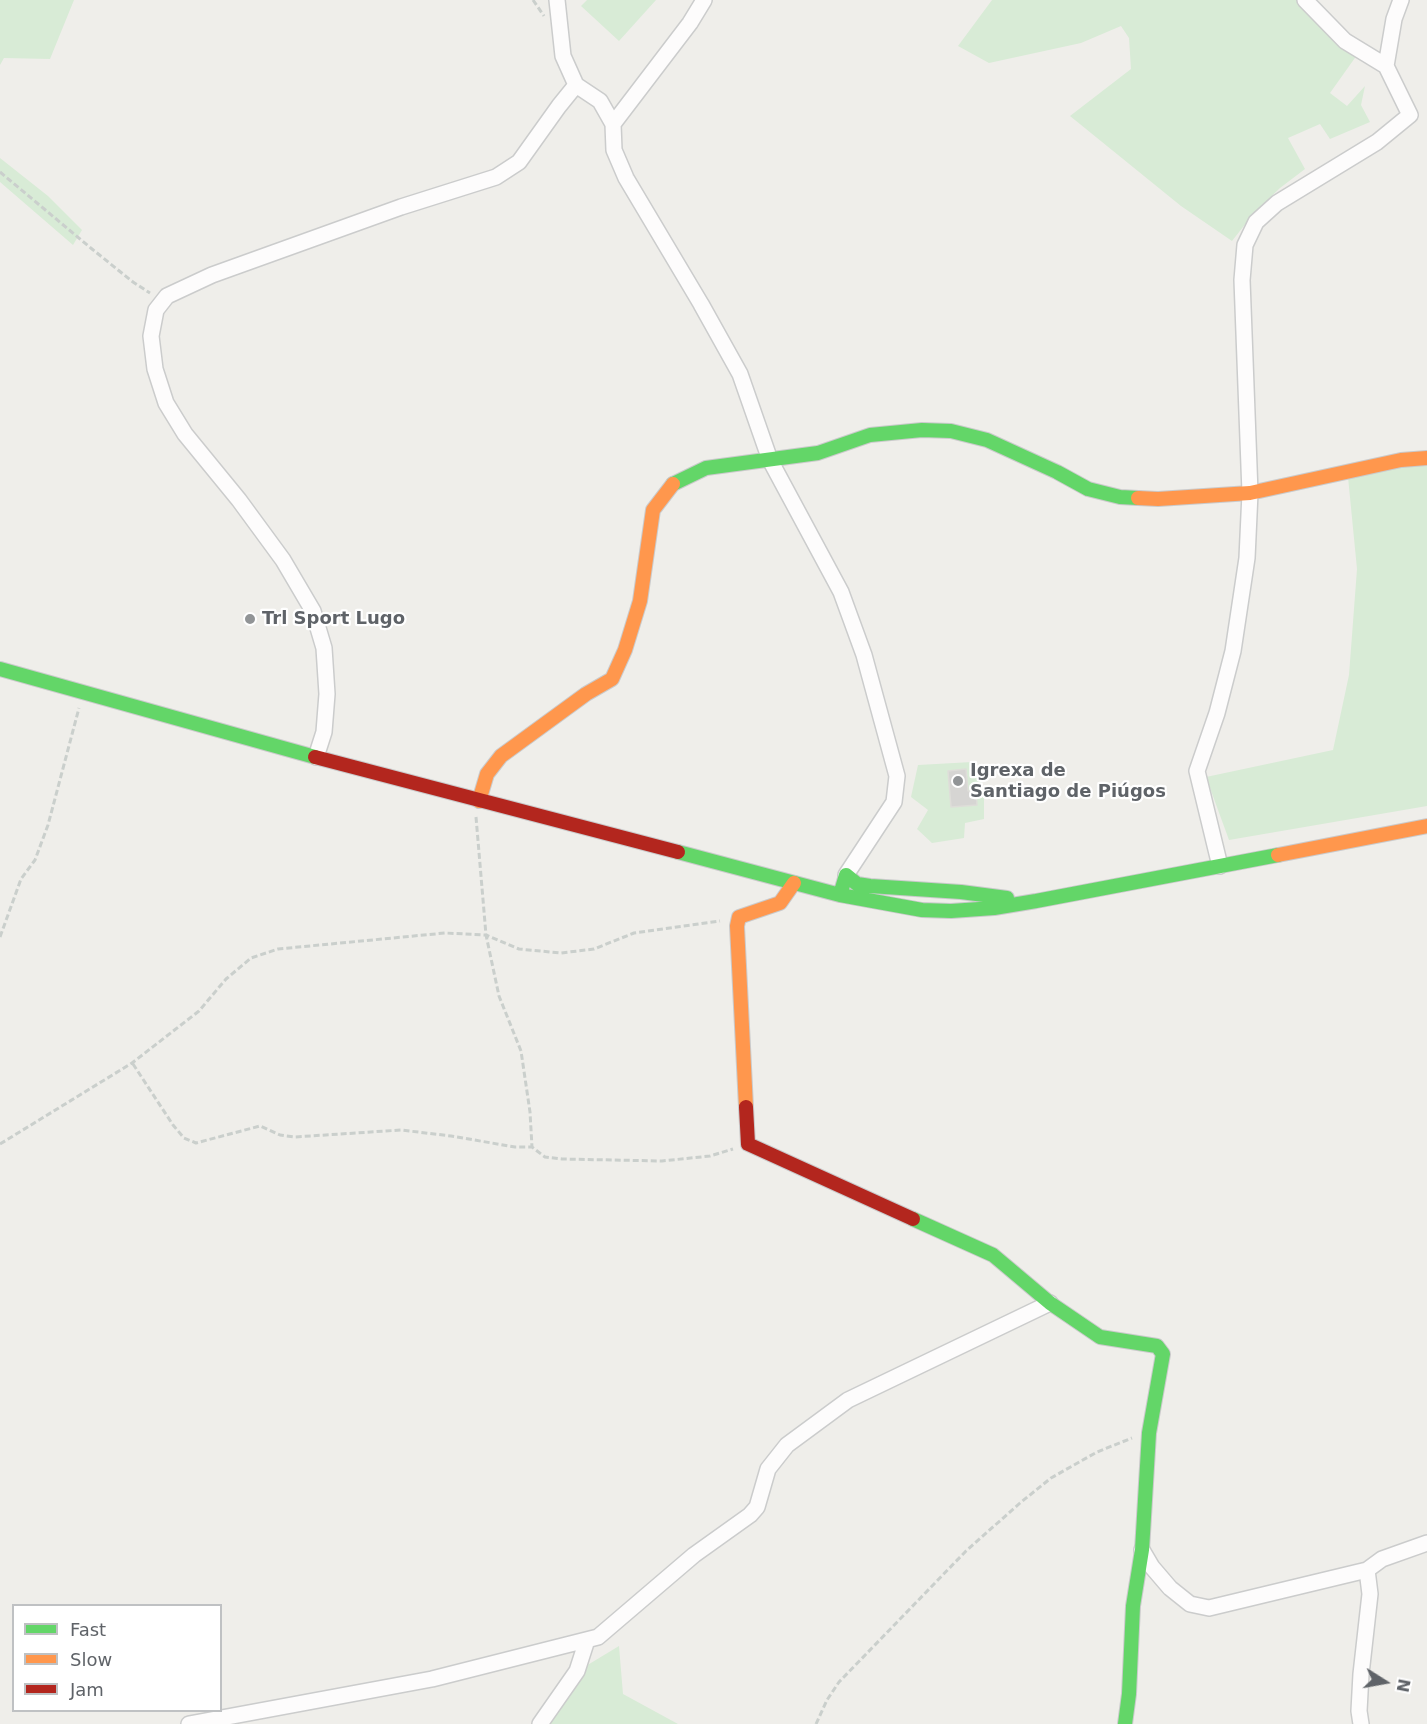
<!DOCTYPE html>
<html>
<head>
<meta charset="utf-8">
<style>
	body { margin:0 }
	#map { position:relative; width:1427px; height:1724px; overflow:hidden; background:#efeeea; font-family:"DejaVu Sans",sans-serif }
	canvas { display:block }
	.legend { position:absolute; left:12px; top:1604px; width:210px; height:108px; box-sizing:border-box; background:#fff; border:2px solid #bfc1c3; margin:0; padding:8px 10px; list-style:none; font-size:18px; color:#5f6368 }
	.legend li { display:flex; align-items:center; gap:12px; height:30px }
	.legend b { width:30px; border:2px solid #bfc1c3 }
	.north { position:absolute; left:1355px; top:1652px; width:60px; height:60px; -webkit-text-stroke:4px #fff; paint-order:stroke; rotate:101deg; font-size:16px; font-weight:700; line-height:24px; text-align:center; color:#5f6368 }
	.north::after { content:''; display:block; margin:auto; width:21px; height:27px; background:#5f6368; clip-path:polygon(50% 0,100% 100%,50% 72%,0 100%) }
</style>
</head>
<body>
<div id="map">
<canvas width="1427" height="1724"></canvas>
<ul class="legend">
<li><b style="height:8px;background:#63d668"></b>Fast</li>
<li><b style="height:8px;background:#ff974d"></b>Slow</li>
<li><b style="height:8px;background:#b3261e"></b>Jam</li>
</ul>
<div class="north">N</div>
</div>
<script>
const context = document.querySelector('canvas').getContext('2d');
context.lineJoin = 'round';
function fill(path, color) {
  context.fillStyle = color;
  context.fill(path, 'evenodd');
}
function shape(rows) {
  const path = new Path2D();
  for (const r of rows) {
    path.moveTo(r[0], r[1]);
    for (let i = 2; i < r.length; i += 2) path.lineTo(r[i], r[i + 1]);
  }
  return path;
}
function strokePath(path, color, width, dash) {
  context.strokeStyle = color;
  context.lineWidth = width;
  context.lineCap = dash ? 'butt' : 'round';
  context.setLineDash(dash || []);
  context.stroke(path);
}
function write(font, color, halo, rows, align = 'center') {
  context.font = font + ' "DejaVu Sans",sans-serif';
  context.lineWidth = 4.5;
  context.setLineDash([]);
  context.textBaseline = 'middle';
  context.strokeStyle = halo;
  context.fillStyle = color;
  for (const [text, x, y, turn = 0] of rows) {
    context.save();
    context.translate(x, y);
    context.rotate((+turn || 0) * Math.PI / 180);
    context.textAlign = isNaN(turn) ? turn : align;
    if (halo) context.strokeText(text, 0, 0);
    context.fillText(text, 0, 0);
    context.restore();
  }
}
fill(shape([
	[0,0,74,0,50,59,4,58,0,65],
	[587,0,656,0,619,41,581,6],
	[992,0,1297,0,1335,43,1357,55,1330,93,1347,106,1365,86,1361,105,1370,122,1330,139,1320,124,1288,138,1305,169,1280,188,1254,213,1232,241,1181,206,1070,116,1131,69,1129,38,1121,26,1081,43,989,63,958,46],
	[0,158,48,196,82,230,73,245,0,182],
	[1427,457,1427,806,1229,840,1206,777,1333,750,1349,675,1357,569,1348,477],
	[972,762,977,768,984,791,984,819,965,823,964,838,932,843,917,829,928,810,911,797,918,765],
	[619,1646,623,1694,678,1724,538,1724,571,1675]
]), '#d8ebd6');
const building = shape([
	[966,769,968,791,976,791,977,805,951,807,948,771,966,769]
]);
fill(building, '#d6d5d3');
strokePath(building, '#deddd9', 1.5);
const street = shape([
	[557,0,563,56,576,85,600,101,613,124,614,150,626,178,701,304,740,374,770,460,841,592,864,655,897,776,894,802,846,875],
	[1386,66,1394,19,1401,0],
	[613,124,690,23,704,0],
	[316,757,324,732,327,694,324,648,313,611,283,560,239,500,185,434,166,403,155,369,151,336,156,310,167,296,212,275,401,207,496,177,519,162,559,106,576,85],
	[1220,866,1197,771,1217,713,1233,651,1247,558,1250,493,1242,280,1245,245,1256,222,1277,203,1377,142,1410,115,1386,66,1345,41,1305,0],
	[1142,1550,1152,1567,1170,1588,1190,1604,1209,1608,1367,1570,1382,1559,1427,1543],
	[189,1724,432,1679,598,1637,694,1555,750,1515,757,1507,768,1469,787,1445,848,1400,1050,1303],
	[540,1724,577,1671,587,1640],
	[1361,1724,1359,1711,1361,1674,1370,1594,1367,1570]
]);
const fast = shape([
	[673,484,706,468,818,453,870,435,922,430,951,431,987,440,1057,472,1088,489,1120,497,1138,498],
	[0,669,315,757],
	[678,852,840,895,922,910,951,911,994,908,1036,901,1278,855],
	[840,895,846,875,857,884,870,886,961,892,1007,898],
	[913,1219,993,1255,1050,1303,1100,1337,1157,1346,1163,1354,1149,1433,1142,1550,1133,1606,1129,1694,1125,1724]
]);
const slow = shape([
	[1138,498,1158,499,1250,493,1401,460,1427,458],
	[479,801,487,774,501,756,586,694,612,679,625,650,640,601,653,510,673,484],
	[1278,855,1427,826],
	[746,1107,737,926,739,917,780,903,794,883]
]);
const jam = shape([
	[315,757,678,852],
	[746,1107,748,1144,913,1219]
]);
strokePath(street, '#cbcccc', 18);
strokePath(fast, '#cacacb', 16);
strokePath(slow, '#cacacb', 16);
strokePath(jam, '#cacacb', 16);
strokePath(shape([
	[533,0,544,16],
	[0,172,92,249,133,282,150,293],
	[476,817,486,935,499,996,521,1051,530,1112,532,1147,545,1157,562,1159,662,1161,710,1156,733,1149],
	[0,937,21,879,35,860,48,825,79,708],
	[133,1064,173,1125,184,1138,196,1143,260,1126,280,1135,295,1137,401,1130,451,1136,515,1147,532,1147],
	[0,1144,132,1063,199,1011,226,979,251,958,278,949,445,933,486,935,519,949,561,953,594,949,634,933,720,921],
	[816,1724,827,1700,839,1682,966,1551,1020,1503,1051,1478,1097,1452,1132,1438]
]), '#cacfcc', 3, [6, 3]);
strokePath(street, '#fdfcfc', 15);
strokePath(fast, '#63d668', 14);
strokePath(slow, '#ff974d', 14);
strokePath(jam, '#b3261e', 14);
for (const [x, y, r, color] of [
	[250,619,6,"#919496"],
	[958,781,6,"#919496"]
]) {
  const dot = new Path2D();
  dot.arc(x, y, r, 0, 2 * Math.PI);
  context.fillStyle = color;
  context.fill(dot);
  strokePath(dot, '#fff', 2);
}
write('bold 18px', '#5f6368', '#fff', [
	["Trl Sport Lugo",262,619],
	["Igrexa de",970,771],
	["Santiago de Piúgos",970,792]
], 'left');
</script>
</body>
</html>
